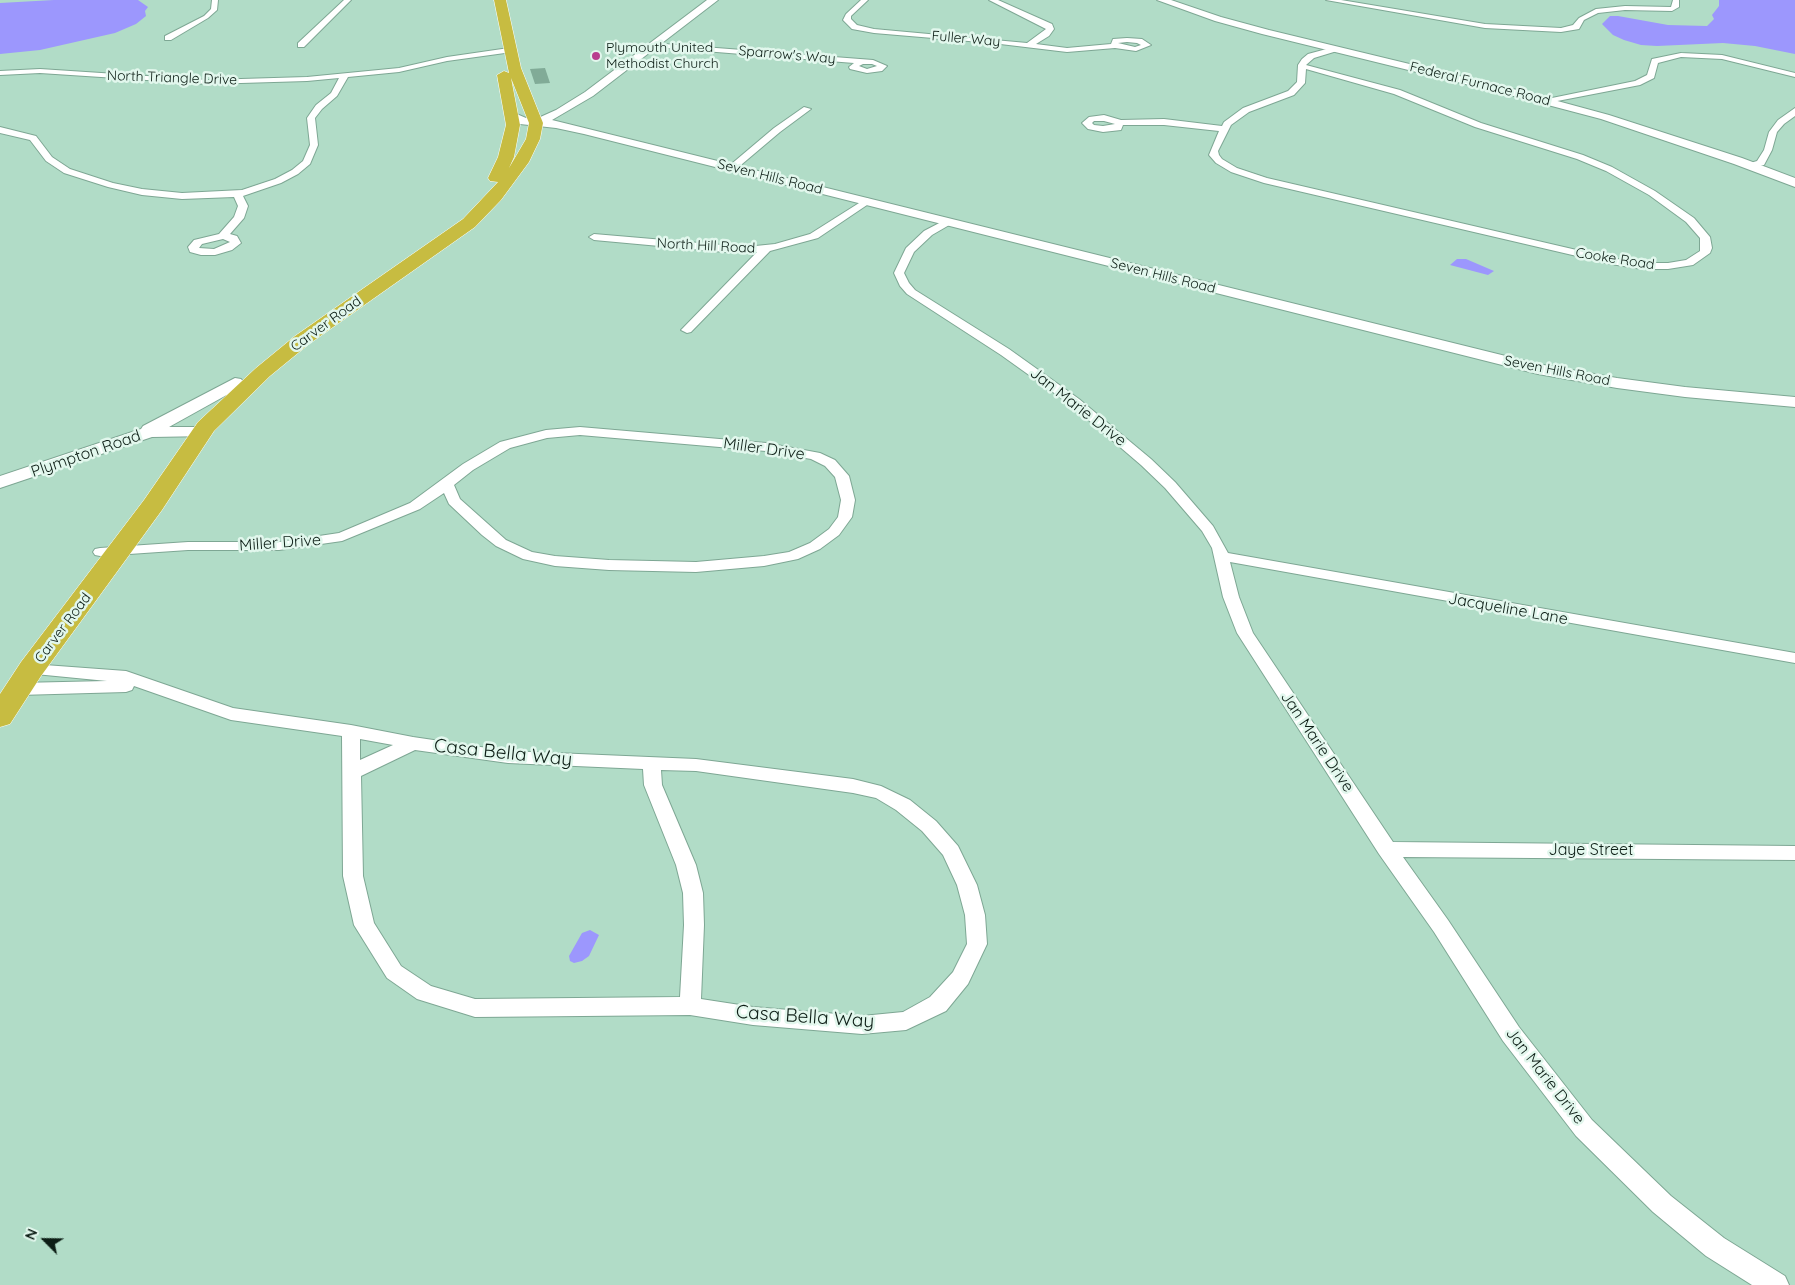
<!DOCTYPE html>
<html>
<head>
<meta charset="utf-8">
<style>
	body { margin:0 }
	#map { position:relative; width:1795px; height:1285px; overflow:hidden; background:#b1dcc7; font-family:Quicksand,sans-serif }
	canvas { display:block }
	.north { position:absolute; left:20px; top:1215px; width:50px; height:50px; -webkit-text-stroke:4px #e2f7ed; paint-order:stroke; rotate:293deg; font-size:14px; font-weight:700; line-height:20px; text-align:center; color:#0d1e16 }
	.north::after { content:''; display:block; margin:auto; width:18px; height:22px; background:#0d1e16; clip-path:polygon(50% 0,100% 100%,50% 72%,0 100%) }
</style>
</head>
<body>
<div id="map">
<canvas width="1795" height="1285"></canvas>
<div class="north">N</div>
</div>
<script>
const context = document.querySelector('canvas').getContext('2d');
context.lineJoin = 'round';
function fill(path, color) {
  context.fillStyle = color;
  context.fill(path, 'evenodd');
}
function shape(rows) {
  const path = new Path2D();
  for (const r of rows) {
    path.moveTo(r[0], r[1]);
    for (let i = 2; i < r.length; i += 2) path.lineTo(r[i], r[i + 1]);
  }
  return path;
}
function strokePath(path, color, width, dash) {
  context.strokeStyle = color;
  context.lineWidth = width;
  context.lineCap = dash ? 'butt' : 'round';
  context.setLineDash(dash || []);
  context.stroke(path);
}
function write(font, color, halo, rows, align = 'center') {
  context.font = font + ' Quicksand,sans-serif';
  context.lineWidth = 5;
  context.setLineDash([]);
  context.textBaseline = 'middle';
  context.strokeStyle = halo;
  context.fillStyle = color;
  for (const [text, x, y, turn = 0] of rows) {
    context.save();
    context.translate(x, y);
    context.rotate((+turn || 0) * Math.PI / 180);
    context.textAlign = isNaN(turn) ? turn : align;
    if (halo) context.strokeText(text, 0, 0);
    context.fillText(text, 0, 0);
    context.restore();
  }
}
fill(shape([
	[54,0,138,0,148,7,145,11,146,16,136,24,115,33,40,50,0,54,0,3],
	[1719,0,1795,0,1795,54,1755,46,1723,43,1657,46,1641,45,1624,40,1613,35,1602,24,1610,16,1618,16,1668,25,1707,26,1714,19,1712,15,1719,6],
	[1457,259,1466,259,1494,271,1488,275,1450,265],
	[590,930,599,935,589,956,582,961,574,963,570,961,569,956,582,933]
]), '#9c97fd');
fill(shape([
	[545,68,550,83,535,84,530,69]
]), '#81ab97');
const street = shape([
	[212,0,218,0,217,10,208,18,171,40,165,40,165,36,204,16,211,9,212,0],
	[344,0,351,0,304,47,298,47,298,43,344,0],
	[861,0,868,0,851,16,851,19,857,25,874,29,1027,43,1046,29,989,0,998,0,1052,24,1054,29,1049,36,1036,44,1067,48,1111,44,1113,39,1127,38,1142,39,1151,45,1136,51,1115,48,1067,52,992,43,874,33,852,29,843,20,846,14,861,0],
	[1127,42,1137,43,1141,45,1135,47,1118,43,1127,42],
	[1326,0,1341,0,1485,24,1561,28,1573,25,1579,18,1596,9,1625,6,1671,7,1673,0,1679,0,1679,7,1672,11,1625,10,1598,13,1584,20,1579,29,1561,32,1485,28,1326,0],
	[651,43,873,60,887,66,882,71,867,73,850,69,849,67,854,63,654,47,650,45,651,43],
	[863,64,872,64,877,66,867,69,859,66,863,64],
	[1334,47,1338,49,1337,51,1314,58,1306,65,1400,90,1481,123,1583,155,1612,167,1655,191,1694,218,1710,237,1712,248,1710,253,1693,265,1668,269,1642,269,1611,264,1264,183,1231,172,1216,163,1209,155,1219,131,1164,125,1123,125,1121,130,1103,132,1088,129,1082,123,1089,117,1104,115,1121,120,1164,119,1222,126,1224,122,1243,108,1288,91,1297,82,1298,65,1302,59,1308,54,1334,47],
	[1306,69,1394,94,1475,127,1577,159,1606,171,1649,195,1686,222,1700,238,1700,251,1686,260,1668,263,1642,263,1611,258,1267,178,1237,168,1222,159,1219,155,1218,151,1231,125,1249,112,1294,95,1305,83,1306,69],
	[1094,121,1104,121,1115,124,1103,126,1094,125,1092,123,1094,121],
	[509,48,512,48,512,52,447,61,399,72,348,77,337,96,322,109,315,118,318,145,310,164,298,174,281,183,243,196,248,206,244,218,230,234,237,236,241,243,232,250,215,255,201,255,190,252,188,247,194,240,219,234,234,217,238,206,234,197,182,199,142,195,108,187,64,173,46,161,30,140,0,133,0,127,36,136,52,157,70,169,113,183,142,189,182,193,242,190,275,179,292,170,303,161,310,145,307,118,316,105,331,93,339,78,307,81,208,84,40,73,0,75,0,71,40,69,208,80,307,77,399,68,447,57,509,48],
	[223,239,230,242,214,249,199,248,202,244,223,239],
	[1681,53,1722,55,1795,73,1795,77,1722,59,1681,57,1658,63,1654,78,1640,85,1547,103,1543,101,1547,99,1635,81,1647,75,1652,59,1681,53],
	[804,107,811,109,780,132,735,170,729,170,729,166,774,128,804,107],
	[1795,108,1795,116,1784,124,1777,132,1772,150,1764,165,1747,168,1747,164,1757,161,1764,150,1769,132,1778,120,1795,108],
	[867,198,872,201,870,203,818,238,770,251,691,332,687,333,681,330,683,328,757,252,725,252,594,240,589,237,594,234,746,247,775,244,810,234,867,198],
	[947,219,952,222,951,224,932,235,914,252,904,273,909,283,915,290,1009,349,1079,399,1151,459,1175,482,1213,526,1228,553,1795,653,1795,663,1230,562,1239,597,1253,633,1393,842,1795,846,1795,860,1403,857,1448,920,1519,1027,1592,1120,1671,1196,1724,1238,1785,1276,1789,1285,1752,1285,1706,1256,1653,1212,1576,1136,1503,1041,1434,932,1379,854,1237,633,1223,597,1212,548,1202,531,1165,488,1141,465,1071,405,1001,355,907,294,900,286,894,273,906,248,924,231,947,219],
	[580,427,766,443,820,453,835,460,849,476,855,500,852,517,839,535,820,549,798,559,764,566,696,572,609,570,555,566,523,559,496,546,482,535,449,504,444,493,420,509,342,541,279,550,188,550,100,556,95,555,93,552,95,549,100,548,188,542,279,542,339,533,410,503,463,464,500,442,546,430,580,427],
	[580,435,766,451,811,459,825,466,835,477,841,500,838,517,829,529,810,543,789,552,764,556,696,562,609,560,555,556,532,552,506,540,460,499,454,485,473,470,510,448,547,438,580,435],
	[31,664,126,671,233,708,351,725,413,737,508,751,696,759,853,779,881,786,910,800,936,821,958,846,977,885,985,915,987,944,968,984,946,1011,906,1030,862,1034,753,1025,690,1015,475,1017,417,999,387,978,354,925,343,876,342,736,231,720,134,686,132,690,126,692,19,695,13,693,11,689,13,685,19,683,107,681,25,673,23,669,25,665,31,664],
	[360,739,393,745,360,760,360,739],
	[415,750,508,763,643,769,644,785,676,865,683,893,684,925,680,997,475,999,431,986,401,966,374,923,363,876,361,776,415,750],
	[661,770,696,771,853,793,876,798,896,810,922,831,943,855,957,885,965,915,967,944,953,972,930,997,903,1012,862,1016,753,1007,701,999,704,925,703,893,696,865,662,785,661,770]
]);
const secondary = shape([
	[707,0,718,0,593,96,552,120,1538,364,1617,378,1685,387,1795,397,1795,407,1685,397,1617,388,1538,374,584,134,556,128,520,124,506,116,512,112,526,118,536,119,556,110,585,92,707,0],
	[1157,0,1171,0,1221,17,1269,30,1517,90,1609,115,1742,158,1795,178,1795,187,1734,164,1601,119,1510,95,1262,34,1215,21,1157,0],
	[235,378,241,379,244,383,241,387,169,427,203,427,209,428,212,432,209,436,152,437,0,488,0,476,141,429,143,426,235,378]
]);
const highway = shape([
	[494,0,506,0,521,68,543,123,540,139,529,162,501,200,475,227,309,344,270,376,214,431,162,510,41,676,10,724,0,727,0,694,21,662,144,500,198,422,256,368,295,336,463,219,498,182,490,181,488,178,498,157,506,125,497,75,504,71,509,73,494,0],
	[511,78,529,123,526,139,509,168,514,157,520,125,511,78]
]);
strokePath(street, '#7ea794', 2);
strokePath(secondary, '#7ea794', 2);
strokePath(highway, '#fff', 1);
fill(street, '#fff');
fill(secondary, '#fff');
fill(highway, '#c7bc41');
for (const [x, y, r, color] of [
	[596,56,5,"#b93e8f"]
]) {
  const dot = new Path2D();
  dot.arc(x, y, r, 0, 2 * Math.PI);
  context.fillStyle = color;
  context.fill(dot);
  strokePath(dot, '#e2f7ed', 2);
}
write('14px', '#0d1e16', '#e2f7ed', [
	["Fuller Way",966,39,5],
	["Sparrow's Way",787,55,5],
	["North Triangle Drive",172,78,2],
	["Federal Furnace Road",1480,84,14],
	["Seven Hills Road",770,177,14],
	["North Hill Road",706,246,3],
	["Cooke Road",1615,259,9],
	["Seven Hills Road",1163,276,14],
	["Carver Road",326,324,-36],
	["Seven Hills Road",1557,371,11],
	["Carver Road",63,628,-53]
]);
write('14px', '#0d1e16', '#e2f7ed', [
	["Plymouth United",606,48],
	["Methodist Church",606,64]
], 'left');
write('16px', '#0d1e16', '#e2f7ed', [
	["Jan Marie Drive",1078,407,38],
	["Miller Drive",764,449,8],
	["Plympton Road",86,454,-19],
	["Miller Drive",280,543,-4],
	["Jacqueline Lane",1508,609,10],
	["Jan Marie Drive",1317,742,56],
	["Jaye Street",1591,850],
	["Jan Marie Drive",1545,1076,52]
]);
write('19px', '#0d1e16', '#e2f7ed', [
	["Casa Bella Way",503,753,6],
	["Casa Bella Way",805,1017,4]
]);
</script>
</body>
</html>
